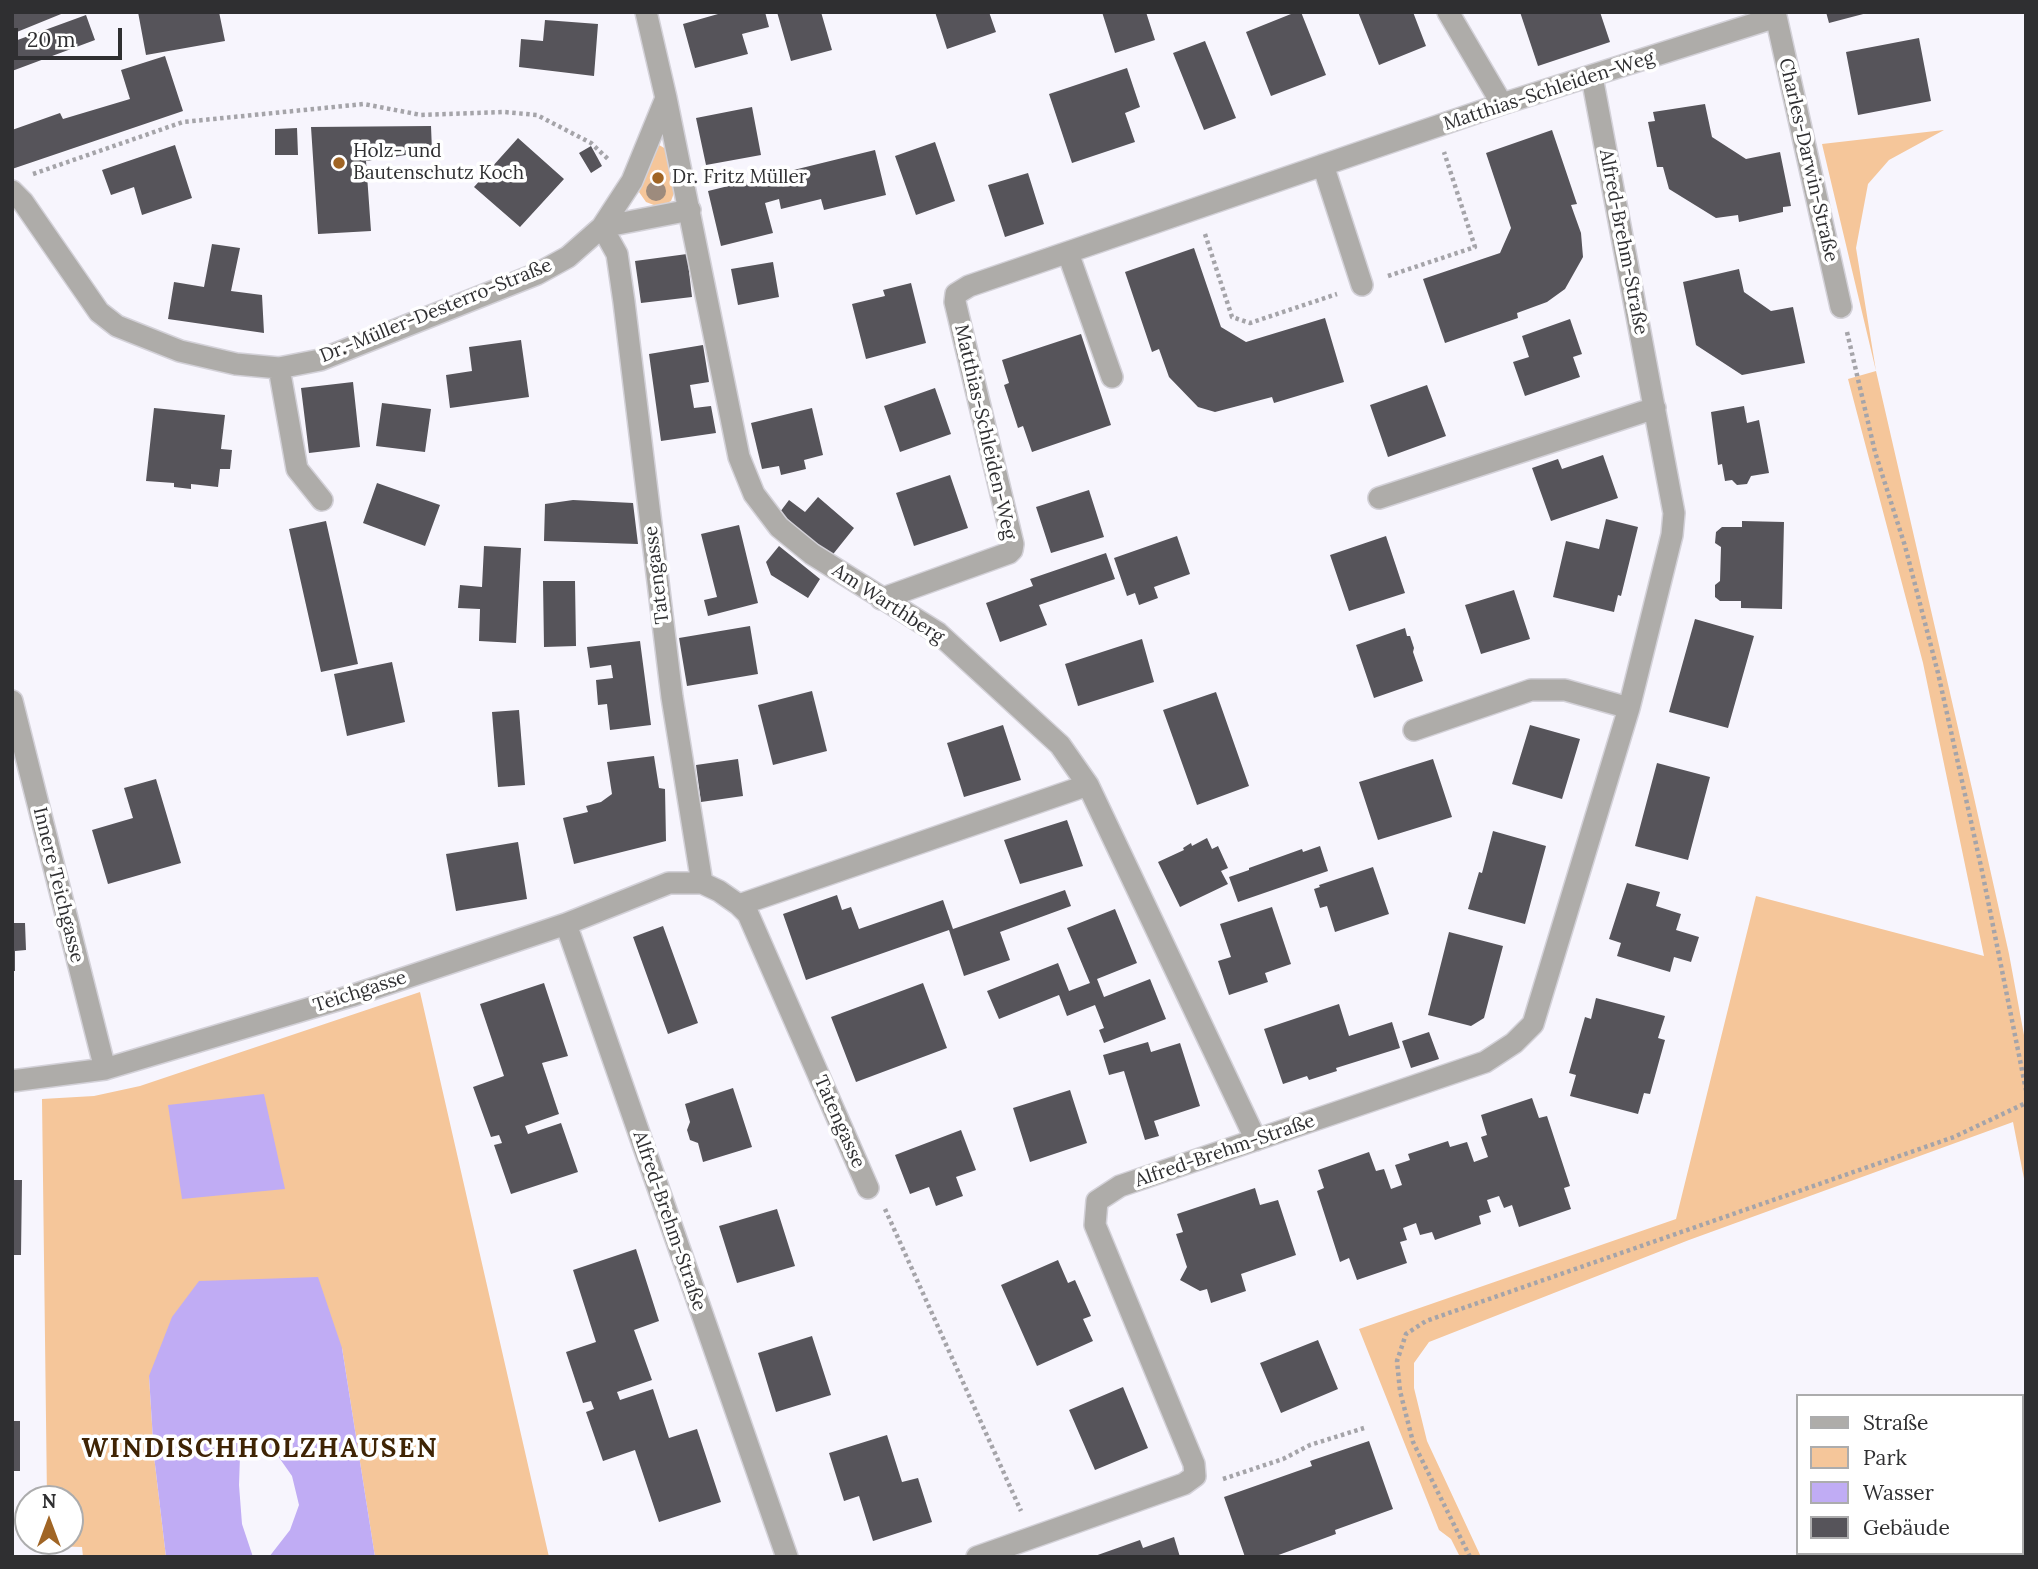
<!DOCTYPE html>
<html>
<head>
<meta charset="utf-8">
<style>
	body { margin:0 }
	#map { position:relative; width:2038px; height:1569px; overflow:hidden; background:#f7f5fd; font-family:Lora,serif }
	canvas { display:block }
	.frame { position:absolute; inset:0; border:14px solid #2f2f31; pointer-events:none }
	.legend { position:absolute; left:1796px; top:1394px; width:228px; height:161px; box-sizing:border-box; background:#fff; border:2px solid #acacad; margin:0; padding:9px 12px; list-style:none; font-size:21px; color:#2f2f31 }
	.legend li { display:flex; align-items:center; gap:14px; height:35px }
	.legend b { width:35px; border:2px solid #acacad }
	.north { position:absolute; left:14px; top:1485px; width:70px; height:70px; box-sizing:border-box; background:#fff; border:2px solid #acacad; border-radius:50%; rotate:0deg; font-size:19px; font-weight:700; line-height:28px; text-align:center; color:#2f2f31 }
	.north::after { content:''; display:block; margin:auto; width:24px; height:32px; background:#a06525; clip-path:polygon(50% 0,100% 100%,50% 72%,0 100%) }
	.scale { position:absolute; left:14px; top:28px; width:108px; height:32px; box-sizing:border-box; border:4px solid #2f2f31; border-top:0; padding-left:9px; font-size:21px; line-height:24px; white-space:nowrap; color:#2f2f31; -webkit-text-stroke:5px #fff; paint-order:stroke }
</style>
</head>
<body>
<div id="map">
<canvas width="2038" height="1569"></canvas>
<div class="frame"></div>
<ul class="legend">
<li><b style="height:9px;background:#aeaca9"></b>Straße</li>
<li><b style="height:19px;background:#f5c69a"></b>Park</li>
<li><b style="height:19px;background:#c0acf4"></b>Wasser</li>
<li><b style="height:19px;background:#56545a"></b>Gebäude</li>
</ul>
<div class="north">N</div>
<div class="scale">20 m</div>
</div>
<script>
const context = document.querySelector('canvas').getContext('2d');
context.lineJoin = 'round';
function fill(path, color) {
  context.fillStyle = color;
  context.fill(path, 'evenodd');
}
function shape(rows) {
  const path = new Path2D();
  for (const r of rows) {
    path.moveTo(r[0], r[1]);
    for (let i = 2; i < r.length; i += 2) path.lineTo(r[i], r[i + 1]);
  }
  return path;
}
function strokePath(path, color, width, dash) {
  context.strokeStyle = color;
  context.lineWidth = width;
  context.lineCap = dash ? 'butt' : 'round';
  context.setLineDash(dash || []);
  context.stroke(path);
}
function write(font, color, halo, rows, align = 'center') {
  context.font = font + ' Lora,serif';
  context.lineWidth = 7;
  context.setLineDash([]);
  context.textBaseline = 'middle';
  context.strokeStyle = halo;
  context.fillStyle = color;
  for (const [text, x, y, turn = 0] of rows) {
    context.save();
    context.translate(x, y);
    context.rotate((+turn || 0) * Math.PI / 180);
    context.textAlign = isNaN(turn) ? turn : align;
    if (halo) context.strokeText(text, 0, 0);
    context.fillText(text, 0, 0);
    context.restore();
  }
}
fill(shape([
	[1944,130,1889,160,1868,184,1856,248,1876,371,1973,793,2009,954,2026,1046,2026,1189,2013,1122,1689,1240,1429,1342,1414,1363,1414,1388,1427,1441,1481,1557,1460,1557,1451,1539,1439,1530,1359,1329,1676,1219,1756,896,1984,956,1923,663,1848,379,1876,371,1822,144],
	[659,145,666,149,669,155,674,193,671,201,659,207,646,202,639,192,641,180,654,149],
	[420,992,549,1557,375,1557,342,1348,149,1376,154,1456,166,1557,83,1557,82,1547,48,1546,48,1541,70,1541,70,1499,47,1499,42,1099,94,1096,140,1086]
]), '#f5c69a');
fill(shape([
	[264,1094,285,1189,182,1199,168,1105],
	[318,1277,342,1348,375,1557,269,1557,290,1530,299,1505,292,1476,273,1449,249,1445,240,1456,239,1485,242,1524,253,1557,166,1557,154,1456,149,1376,172,1317,199,1281]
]), '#c0acf4');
fill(shape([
	[12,12,66,12,12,34],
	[138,12,219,12,225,41,146,55],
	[725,12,765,12,769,27,742,34,748,54,695,68,683,24],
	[777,12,821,12,832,50,791,61],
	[935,12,989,12,996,32,947,49],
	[1102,12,1146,12,1155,40,1115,53],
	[1296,12,1301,12,1326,75,1271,96,1246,32],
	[1358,12,1413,12,1426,46,1379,65],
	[1520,12,1600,12,1610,42,1538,66],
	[1826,12,1867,12,1867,13,1829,23],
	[86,15,95,40,12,71,12,42],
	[545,20,598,24,594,76,519,67,521,39,543,41],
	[1919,38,1931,101,1858,115,1846,52],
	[1205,41,1236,118,1204,130,1173,53],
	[165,56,183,111,12,169,12,130,60,113,63,119,130,99,121,70],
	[1127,68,1140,107,1125,113,1135,142,1072,163,1049,94],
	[1705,104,1712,137,1746,159,1780,152,1791,206,1783,207,1783,212,1739,222,1738,215,1716,218,1669,189,1663,167,1657,167,1648,122,1655,121,1653,112],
	[752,107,761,155,706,165,696,118],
	[431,126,432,151,366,161,371,231,318,234,311,127],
	[297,128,298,155,275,155,275,129],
	[1552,130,1577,204,1571,205,1581,233,1583,257,1565,289,1547,302,1517,313,1518,318,1445,343,1423,279,1500,253,1511,228,1486,153],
	[518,138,564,179,520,227,474,187],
	[935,142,955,201,916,215,895,156],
	[175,145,192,198,142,215,134,187,111,195,102,170],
	[591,146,602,166,591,173,579,153],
	[875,150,886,195,824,210,821,199,781,209,779,199,765,203,773,233,721,246,708,191],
	[1028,173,1044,224,1005,237,988,185],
	[212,244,240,248,231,291,262,295,264,333,168,319,174,282,204,287],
	[1194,248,1221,327,1246,342,1325,318,1344,382,1274,403,1272,397,1215,412,1198,407,1169,377,1159,349,1152,352,1125,272],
	[687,254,692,297,641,303,635,261],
	[773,262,779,297,738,305,731,269],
	[1739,269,1744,292,1771,311,1793,307,1805,363,1742,375,1696,345,1683,282],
	[911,283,926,343,866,359,852,304,885,296,883,290],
	[1570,319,1582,354,1573,357,1580,377,1525,396,1513,362,1529,357,1522,336],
	[1081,334,1111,425,1032,452,1023,426,1018,428,1004,385,1009,383,1002,360],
	[521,340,529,397,450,408,446,375,472,371,469,347],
	[703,345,709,382,690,385,694,408,711,406,716,433,661,441,649,354],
	[353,382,360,447,309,453,301,388],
	[1427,385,1446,436,1388,457,1370,405],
	[935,388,951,434,900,452,884,406],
	[382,403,431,409,425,452,376,446],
	[1744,406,1747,423,1759,420,1769,473,1751,476,1747,484,1737,485,1732,480,1725,481,1722,464,1718,465,1711,412],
	[154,408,225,415,221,449,232,450,230,469,220,469,218,487,191,484,191,489,174,487,174,483,146,481],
	[812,408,823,455,804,460,806,469,781,475,779,466,762,469,751,423],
	[1603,455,1618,498,1551,521,1532,468,1558,459,1562,469],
	[950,475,968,528,914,546,896,493],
	[377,483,440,505,425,546,363,523],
	[1089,490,1104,537,1051,553,1036,507],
	[818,497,854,528,830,558,780,512,789,500,805,512],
	[573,500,633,503,638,544,544,541,545,504],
	[1606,519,1638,527,1621,596,1618,595,1614,612,1553,597,1566,541,1599,549],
	[326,521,358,664,321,672,289,529],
	[1742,521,1784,522,1782,609,1741,608,1741,601,1720,601,1715,597,1715,585,1720,581,1721,547,1715,543,1716,532,1722,527,1742,527],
	[739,525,758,603,708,616,704,600,717,597,701,534],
	[1177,536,1190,574,1154,587,1158,598,1139,605,1135,593,1127,596,1114,558],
	[1386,536,1405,593,1349,611,1330,555],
	[484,546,521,548,516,643,479,641,480,609,458,608,460,585,482,587],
	[779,546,820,579,808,598,771,575,766,562],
	[1106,553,1115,579,1039,605,1047,625,1000,642,986,603,1033,586,1030,579],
	[543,581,575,581,576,646,544,647],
	[1514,590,1530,639,1481,654,1465,605],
	[1695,619,1754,636,1728,728,1669,712],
	[750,626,758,674,687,686,679,638],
	[1405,628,1407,636,1410,636,1414,648,1413,652,1423,681,1374,698,1356,645],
	[1142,639,1154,682,1078,706,1065,664],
	[640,641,651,725,610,730,607,704,598,705,596,680,613,678,611,665,590,668,587,647],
	[392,662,405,722,347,736,334,674],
	[812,691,827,751,773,765,758,705],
	[1216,692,1249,786,1197,805,1163,710],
	[519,710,525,785,498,787,492,712],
	[1003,725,1021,780,964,797,947,743],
	[1530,725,1580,739,1562,799,1512,784],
	[654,756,659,788,665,789,666,841,574,864,563,818,588,812,586,806,601,802,612,794,607,762],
	[738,759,743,796,701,802,696,765],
	[1433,759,1452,817,1378,840,1359,782],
	[1657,763,1710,777,1688,860,1635,846],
	[156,779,181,863,108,884,92,830,133,818,124,788],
	[1067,820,1083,866,1020,884,1004,840],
	[1493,831,1546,846,1525,924,1468,909,1479,872,1482,873],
	[1207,838,1212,849,1218,846,1228,868,1221,871,1228,884,1180,907,1158,862,1184,850,1183,848,1191,843,1192,846],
	[518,842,527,899,456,911,446,854],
	[1320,846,1328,871,1238,902,1229,877,1249,870,1249,868,1302,849,1303,852],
	[1373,867,1389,914,1335,932,1327,906,1320,908,1314,889,1320,887,1319,885],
	[1627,883,1660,892,1656,906,1681,914,1676,930,1699,937,1691,962,1674,957,1670,972,1617,956,1621,943,1609,939],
	[1065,890,1071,906,1000,932,1010,960,964,976,949,930,806,980,783,914,837,895,842,910,851,907,859,929,943,900,953,929],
	[1272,907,1291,964,1265,973,1268,982,1229,995,1218,961,1231,957,1220,924],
	[1115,909,1137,963,1097,979,1104,997,1150,979,1166,1019,1104,1043,1099,1030,1104,1028,1095,1005,1067,1016,1059,995,999,1019,987,991,1058,963,1069,991,1090,983,1067,928],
	[12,923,25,923,26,950,15,951,15,971,12,971],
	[663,926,698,1023,668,1034,633,937],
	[1449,932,1503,946,1484,1018,1471,1026,1428,1015],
	[544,983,568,1056,542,1063,559,1114,525,1126,528,1134,561,1123,578,1172,511,1194,494,1145,502,1143,499,1135,491,1137,473,1087,504,1076,480,1004],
	[923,983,947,1048,856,1082,831,1017],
	[1596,998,1665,1016,1658,1038,1665,1040,1650,1094,1644,1093,1638,1114,1570,1096,1576,1075,1569,1073,1585,1017,1591,1019],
	[1339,1004,1349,1036,1392,1022,1400,1048,1336,1068,1337,1071,1309,1080,1307,1076,1283,1084,1264,1029],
	[1429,1032,1439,1059,1411,1068,1402,1041],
	[1148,1042,1151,1052,1180,1043,1200,1106,1154,1121,1159,1136,1145,1140,1124,1071,1109,1075,1103,1055],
	[733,1088,752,1147,703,1162,698,1143,690,1140,687,1130,690,1122,685,1104],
	[1070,1090,1087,1143,1030,1162,1013,1108],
	[1532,1098,1539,1118,1547,1116,1570,1186,1564,1188,1571,1209,1519,1227,1512,1205,1504,1208,1499,1196,1487,1200,1491,1212,1479,1216,1481,1224,1435,1240,1432,1232,1420,1235,1416,1223,1403,1228,1407,1240,1400,1242,1407,1263,1357,1280,1349,1258,1340,1262,1317,1191,1324,1188,1318,1170,1369,1152,1376,1171,1384,1169,1391,1189,1402,1185,1395,1165,1410,1160,1408,1154,1448,1141,1450,1147,1467,1142,1474,1162,1488,1157,1481,1137,1487,1135,1481,1115],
	[961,1130,976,1170,956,1177,963,1196,936,1206,929,1187,910,1194,895,1155],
	[12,1180,22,1180,21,1255,12,1255],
	[1255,1188,1260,1205,1278,1200,1296,1255,1241,1274,1246,1291,1211,1303,1207,1289,1200,1291,1180,1280,1187,1267,1176,1234,1183,1232,1177,1214],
	[777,1209,795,1266,737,1283,719,1226],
	[636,1249,659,1321,634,1330,652,1380,617,1392,620,1400,653,1389,669,1438,697,1429,721,1502,659,1522,635,1450,603,1461,586,1412,594,1409,591,1401,583,1403,566,1352,596,1342,573,1270],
	[1058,1260,1068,1283,1075,1280,1091,1316,1083,1319,1093,1341,1037,1366,1001,1285],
	[812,1336,831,1395,776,1412,758,1353],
	[1318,1340,1338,1389,1281,1413,1260,1363],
	[1123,1387,1148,1448,1095,1470,1069,1410],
	[12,1421,20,1421,20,1471,12,1471],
	[887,1435,902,1482,918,1478,932,1522,873,1541,859,1496,844,1501,829,1453],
	[1369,1441,1393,1509,1335,1530,1336,1534,1273,1557,1245,1557,1224,1497,1312,1466,1310,1461],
	[1174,1537,1180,1557,1092,1557,1140,1540,1143,1548]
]), '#56545a');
const street = shape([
	[1448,12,1502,104],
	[1775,12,1841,307],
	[666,98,739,457,754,494,779,527,812,554,938,633,1060,745,1088,785,1256,1140],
	[1323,165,1362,285],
	[12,191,23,202,99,312,117,326,180,351,236,364,279,368,320,360,537,274,568,257,602,227,632,181,666,98,646,12],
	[690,210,602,227,617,254,624,302,672,697,702,883,719,891,739,905,1088,785],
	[1068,253,1112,377],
	[279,368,297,469,322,500],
	[1379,498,1655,408],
	[881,599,1009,553,1012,550,1013,544,955,302,956,294,969,286,1502,104,1776,17],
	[12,701,105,1069],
	[1414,730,1531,690,1565,690,1629,708],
	[739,905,748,914,868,1188],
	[566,924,787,1557],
	[12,1081,105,1069,351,996,566,924,669,883,702,883],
	[977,1557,1184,1484,1195,1476,1194,1464,1095,1225,1097,1201,1120,1186,1485,1062,1514,1043,1533,1024,1629,708,1672,535,1674,513,1592,77]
]);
strokePath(street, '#d3d1d8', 24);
strokePath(shape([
	[33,174,183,122,364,104,421,115,504,112,537,115,591,143,609,160],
	[1205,234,1232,317,1250,323,1337,294],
	[1388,276,1475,247,1444,152],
	[1847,332,1875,452,1905,546,1938,673,1982,871,2026,1090],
	[885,1209,1021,1511],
	[1223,1479,1283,1459,1310,1445,1364,1428],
	[1470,1557,1413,1442,1400,1391,1397,1361,1406,1334,1426,1321,1954,1137,2026,1103]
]), '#a5a4a9', 4.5, [3.5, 3.5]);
strokePath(street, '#aeaca9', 21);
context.fillStyle = '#9d8b7d';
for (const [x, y] of [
	[656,191]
]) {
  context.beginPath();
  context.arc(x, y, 10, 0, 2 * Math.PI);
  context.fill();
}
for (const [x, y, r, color] of [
	[339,163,7,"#a06525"],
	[658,178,7,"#a06525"]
]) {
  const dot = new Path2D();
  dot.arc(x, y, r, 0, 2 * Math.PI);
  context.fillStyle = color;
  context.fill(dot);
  strokePath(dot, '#fff', 2.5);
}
write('19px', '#2f2f31', '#fff', [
	["Matthias-Schleiden-Weg",1549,91,-18],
	["Charles-Darwin-Straße",1808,160,77],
	["Alfred-Brehm-Straße",1623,242,79],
	["Dr.-Müller-Desterro-Straße",436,311,-22],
	["Matthias-Schleiden-Weg",985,432,77],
	["Tatengasse",657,575,-97],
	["Am Warthberg",888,604,33],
	["Innere Teichgasse",58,885,76],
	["Teichgasse",360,992,-18],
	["Tatengasse",839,1122,66],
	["Alfred-Brehm-Straße",1225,1151,-19],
	["Alfred-Brehm-Straße",669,1221,71]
]);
write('19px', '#2f2f31', '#fff', [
	["Holz- und",353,152],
	["Bautenschutz Koch",353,174],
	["Dr. Fritz Müller",672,178]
], 'left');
context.letterSpacing = '2px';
write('bold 26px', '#3f2405', '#fff', [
	["WINDISCHHOLZHAUSEN",260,1450]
]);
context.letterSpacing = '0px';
</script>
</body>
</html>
